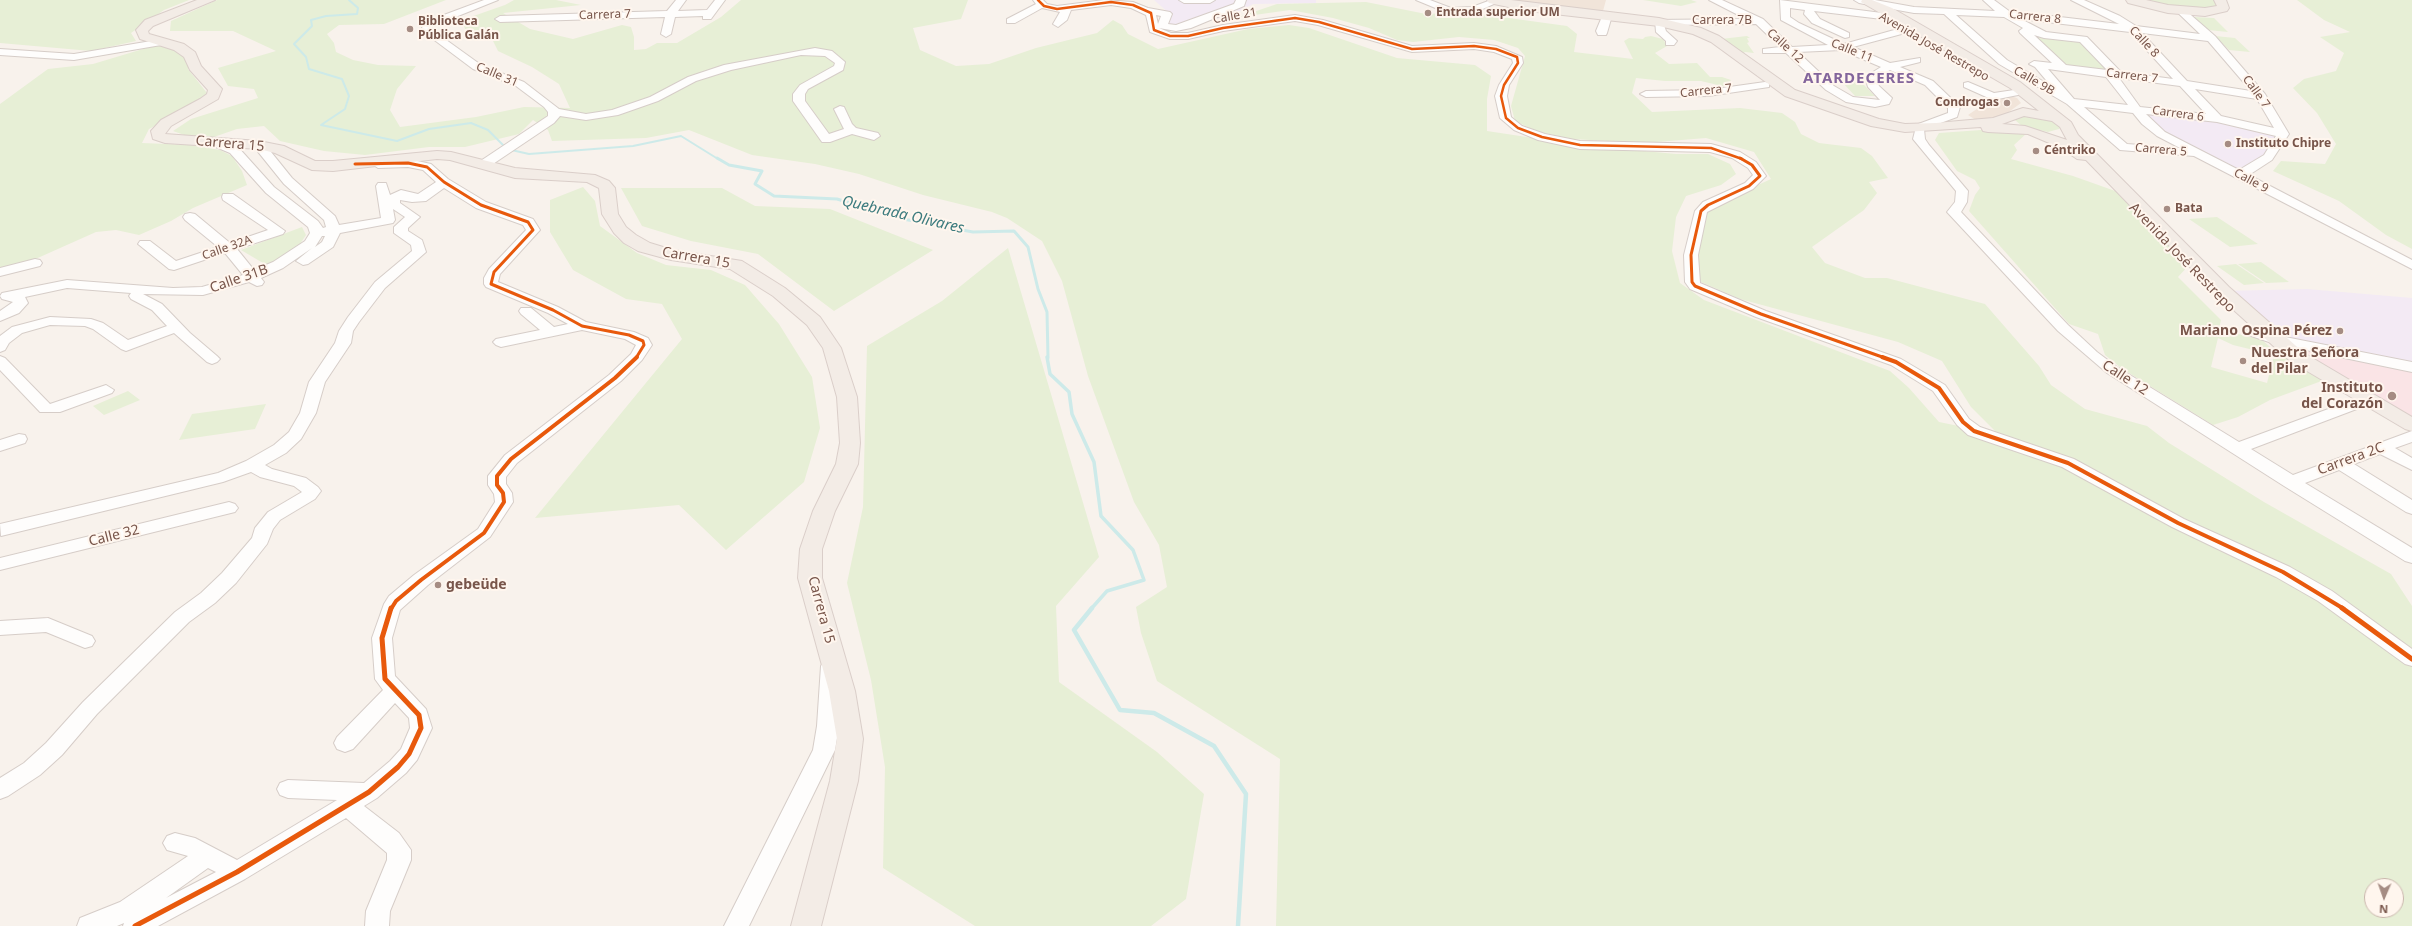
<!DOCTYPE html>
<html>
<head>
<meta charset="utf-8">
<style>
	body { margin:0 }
	#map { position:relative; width:2412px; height:926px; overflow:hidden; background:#f8f2ec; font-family:"Noto Sans",sans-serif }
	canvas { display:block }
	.north { position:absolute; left:2364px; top:878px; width:40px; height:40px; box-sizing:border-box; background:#fff6ee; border:1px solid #c9b6ac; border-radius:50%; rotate:182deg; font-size:11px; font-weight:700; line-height:16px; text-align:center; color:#78554a }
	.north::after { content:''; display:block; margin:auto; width:14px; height:18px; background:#a58c83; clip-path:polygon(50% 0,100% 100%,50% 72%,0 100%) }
</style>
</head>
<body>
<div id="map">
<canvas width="2412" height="926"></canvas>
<div class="north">N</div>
</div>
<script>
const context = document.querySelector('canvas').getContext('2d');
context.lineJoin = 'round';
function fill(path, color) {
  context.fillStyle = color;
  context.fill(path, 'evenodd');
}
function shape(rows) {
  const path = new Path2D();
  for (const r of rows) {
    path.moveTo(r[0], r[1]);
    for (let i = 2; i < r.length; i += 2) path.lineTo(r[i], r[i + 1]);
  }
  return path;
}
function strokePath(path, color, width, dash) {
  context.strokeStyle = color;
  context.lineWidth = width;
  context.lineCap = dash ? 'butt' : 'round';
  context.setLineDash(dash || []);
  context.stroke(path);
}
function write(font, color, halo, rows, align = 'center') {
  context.font = font + ' "Noto Sans",sans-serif';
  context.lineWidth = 4;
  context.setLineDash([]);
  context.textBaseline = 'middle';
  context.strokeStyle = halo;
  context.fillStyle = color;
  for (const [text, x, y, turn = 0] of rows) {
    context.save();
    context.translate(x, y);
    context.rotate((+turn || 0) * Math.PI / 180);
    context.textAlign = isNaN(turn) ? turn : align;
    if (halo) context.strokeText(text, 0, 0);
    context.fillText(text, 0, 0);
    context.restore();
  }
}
fill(shape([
	[1506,0,1606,0,1603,11,1526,4],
	[2007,95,2017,98,2021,103,2002,117,1979,122,1968,115,1990,100]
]), '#f1e4d9');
fill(shape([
	[1154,0,1316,0,1316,3,1253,4,1236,13,1182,29,1172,30,1161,28,1170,14],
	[2138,110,2217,119,2283,134,2268,157,2240,175,2161,134],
	[2307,289,2412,298,2412,364,2278,339,2223,291]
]), '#f3eaf4');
fill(shape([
	[2286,345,2412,365,2412,419]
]), '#fae4e6');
fill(shape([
	[0,0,189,0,164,10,131,33,136,41,91,51,0,43],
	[217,0,446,0,384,24,339,25,327,34,334,43,336,52,353,60,378,65,416,66,397,89,390,110,400,127,476,117,524,107,570,108,559,84,532,67,498,51,490,35,465,29,462,20,505,5,514,0,556,0,581,5,503,13,530,29,573,39,622,25,631,27,634,37,634,50,646,49,657,43,677,43,721,17,741,0,968,0,961,19,913,28,920,50,956,66,989,64,1036,48,1097,33,1113,20,1122,25,1128,34,1158,49,1248,29,1289,25,1309,28,1397,58,1475,65,1491,76,1487,99,1487,131,1580,145,1676,154,1708,154,1730,164,1736,174,1721,185,1686,196,1676,217,1672,251,1680,283,1704,300,1890,371,1909,388,1939,422,1998,434,1971,407,1942,361,1898,342,1740,299,1701,282,1696,274,1696,248,1704,210,1771,179,1754,152,1706,138,1645,143,1571,139,1536,131,1515,121,1511,106,1525,56,1518,48,1494,40,1459,37,1413,42,1397,40,1369,28,1333,18,1290,10,1240,17,1218,24,1277,4,1366,2,1426,14,1465,12,1567,26,1577,34,1574,52,1633,59,1624,41,1629,38,1643,39,1645,37,1651,36,1663,39,1667,46,1655,53,1669,64,1697,63,1710,77,1722,77,1731,80,1726,87,1701,81,1665,81,1636,78,1632,93,1652,112,1740,108,1782,113,1795,122,1801,134,1819,143,1861,148,1872,156,1888,178,1869,182,1877,193,1864,210,1812,247,1825,263,1865,278,1887,278,1985,304,2039,366,2051,385,2085,409,2147,426,2169,443,2264,502,2391,574,2412,606,2412,926,1276,926,1280,759,1157,681,1141,633,1136,607,1167,587,1159,545,1134,502,1088,376,1062,281,1042,241,1007,218,992,212,923,195,859,174,815,164,752,155,689,130,646,138,552,141,548,130,533,120,519,134,465,147,429,147,365,155,324,151,280,141,264,126,237,129,211,138,187,136,173,131,191,119,258,98,254,89,228,86,218,68,276,51,233,31,170,31,171,21],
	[2372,886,2396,886,2396,910,2372,910],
	[1643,0,1691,0,1697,2,1681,6],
	[2132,0,2220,0,2223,4,2212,11],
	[2297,0,2412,0,2412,249,2386,235,2339,201,2273,171,2281,161,2325,164,2336,144,2317,113,2293,88,2304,79,2336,71,2344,53,2320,37,2350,32,2324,20],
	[2006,14,2043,36,2081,41,2121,75,2062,67],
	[2194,17,2214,18,2228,32,2208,30],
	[1747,36,1750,38,1747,38,1749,42,1747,43,1754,53,1745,52,1742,54,1721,39],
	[2215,36,2235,38,2250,52,2229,50],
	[166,45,189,58,188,69,207,93,198,104,149,129,142,143,192,145,220,150,232,156,242,171,247,185,193,208,171,221,139,235,116,230,96,232,31,261,0,269,0,104,48,69,93,64,153,46],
	[1842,82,1861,82,1875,96,1855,96],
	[2022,115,2054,120,2061,127,2059,129,2048,132,2022,126,2015,120],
	[1995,129,2027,133,2014,145,2017,150,2011,159,2073,176,2118,192,2189,265,2178,277,2221,320,2219,329,2262,340,2276,352,2327,379,2270,400,2238,417,2213,425,2121,368,2105,355,2098,334,2069,324,1969,211,1975,195,1980,188,1975,180,1957,171,1935,140,1939,133],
	[2218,338,2233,345,2274,355,2267,383,2211,367],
	[583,187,595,201,600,226,637,253,666,265,711,270,745,285,779,324,812,377,820,428,804,482,726,550,679,505,535,518,682,339,662,304,626,299,573,270,550,232,550,200],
	[621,188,722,188,755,206,830,209,933,250,834,311,758,254,691,241,642,226],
	[2217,217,2258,244,2230,247,2189,219],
	[302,227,306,235,300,244,268,266,241,250],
	[1008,248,1099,557,1056,606,1059,682,1157,752,1204,794,1186,899,1151,926,975,926,883,868,885,767,871,680,847,583,863,507,867,346,942,301],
	[2261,262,2289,282,2266,283,2238,264],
	[2236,264,2264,283,2244,285,2217,266],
	[128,391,140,400,104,415,93,406],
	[266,404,255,429,179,440,192,414]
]), '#e7efd6');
strokePath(shape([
	[349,0,358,8,357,14,326,16,311,20,312,26,294,44,306,57,309,69,342,79,349,96,345,109,321,125,397,141,429,129,471,123,488,130,507,149,529,154,633,146,681,136,718,159]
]), '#cdeae9', 2);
strokePath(shape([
	[717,158,729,165,762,171,755,184,774,196,837,199,903,219,973,232,1014,231,1028,247,1038,289,1047,312,1048,358]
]), '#cdeae9', 3);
strokePath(shape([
	[1047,357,1050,374,1069,392,1072,414,1094,462,1101,516,1133,550,1144,580,1107,591,1091,609]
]), '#cdeae9', 3.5);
strokePath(shape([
	[1092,608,1074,630,1120,710,1154,713,1214,746,1246,794,1238,926]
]), '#cdeae9', 4.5);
const minor = shape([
	[484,0,498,0,433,26,431,29,481,65,524,82,559,109,586,114,612,110,650,97,688,77,724,65,815,48,832,51,845,62,843,70,808,89,805,94,805,101,829,134,844,129,834,109,840,106,844,107,852,124,856,128,878,133,880,136,874,140,852,134,830,142,822,142,793,101,793,94,800,85,834,66,835,63,825,56,801,55,731,70,696,81,658,101,618,115,586,120,560,116,554,123,487,168,479,168,477,165,479,162,548,116,548,112,544,107,516,86,473,69,421,30,425,22,484,0],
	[676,0,686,0,678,11,707,10,715,0,725,0,711,19,703,19,703,16,675,17,671,34,666,37,661,34,665,17,500,22,495,19,500,16,667,11,676,0],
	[1033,0,1043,0,1047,4,1057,6,1104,0,1133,2,1148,8,1170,12,1172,14,1168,24,1176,25,1234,4,1236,0,1246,0,1244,6,1191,28,1176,31,1159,28,1171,33,1188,33,1223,25,1295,15,1323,20,1412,46,1474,43,1496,46,1522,57,1523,63,1509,85,1507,96,1511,117,1522,126,1545,134,1580,141,1711,144,1740,152,1756,162,1766,176,1753,189,1707,212,1698,255,1700,283,1766,311,1901,359,1945,385,1969,419,1980,427,2074,459,2184,519,2290,567,2332,591,2412,649,2412,666,2405,664,2318,601,2276,577,2172,527,2062,467,1968,435,1957,425,1933,391,1891,365,1756,317,1690,289,1685,282,1684,255,1695,211,1703,202,1745,183,1753,175,1748,168,1732,158,1710,152,1580,149,1538,140,1514,130,1500,118,1495,96,1499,85,1513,63,1512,59,1494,52,1474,49,1412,52,1318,25,1295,21,1223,31,1188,39,1170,39,1150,32,1146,15,1131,8,1111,5,1071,10,1067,20,1058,27,1053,24,1060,12,1042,8,1015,23,1007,23,1007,19,1036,4,1033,0],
	[1156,15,1161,16,1158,24,1156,15],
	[1179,0,1215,0,1210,3,1184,3,1179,0],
	[1416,0,1430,0,1451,8,1472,7,1491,0,1496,3,1474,13,1450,14,1416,0],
	[1709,0,1722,0,1763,19,1792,47,1828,45,1781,20,1780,0,1882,13,1887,16,1882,19,1814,11,1820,19,1849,33,1849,37,1845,38,1812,23,1804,14,1805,10,1790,8,1790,17,1799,23,1844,44,1905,27,1909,28,1909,32,1853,47,1890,63,1920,58,1920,62,1900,67,1933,81,1958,105,1960,107,1957,117,1924,129,1925,139,1929,145,1968,191,1967,202,1961,212,2068,325,2097,352,2117,367,2239,442,2350,401,2362,401,2364,404,2362,407,2251,449,2293,475,2412,431,2412,442,2395,448,2412,458,2412,470,2380,454,2354,464,2412,500,2412,514,2406,512,2339,470,2305,483,2412,548,2412,563,2405,561,2284,486,2107,373,2058,331,1947,212,1955,202,1956,191,1913,139,1915,131,1911,128,1913,126,1948,113,1948,108,1925,85,1890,70,1876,78,1879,86,1892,98,1889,104,1875,107,1846,102,1826,90,1786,53,1763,53,1763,49,1780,47,1756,24,1664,25,1666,31,1677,41,1674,45,1666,45,1666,41,1656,32,1655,20,1746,19,1709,0],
	[1841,50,1881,67,1865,77,1868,87,1880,100,1853,97,1834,86,1798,52,1841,50],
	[1854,0,1875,0,1914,7,1995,11,1983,0,1994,0,2009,11,2119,24,2071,0,2084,0,2120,16,2136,26,2200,34,2176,11,2184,9,2215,36,2265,94,2289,134,2272,160,2249,175,2412,260,2412,269,2194,156,2120,150,2067,104,1999,64,1944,14,1914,13,1859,3,1854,0],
	[1956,15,2004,17,2023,28,2019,31,2020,33,2052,63,2034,61,2029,64,2035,67,2051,86,2007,60,1956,15],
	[2021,19,2130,32,2173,79,2121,72,2087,37,2046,32,2021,19],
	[2142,33,2208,41,2251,91,2187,81,2142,33],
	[2034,35,2044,38,2080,42,2107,70,2066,65,2034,35],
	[2048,69,2106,77,2128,105,2074,99,2048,69],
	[2119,78,2180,86,2206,114,2140,107,2119,78],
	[2195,89,2257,99,2274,128,2221,116,2195,89],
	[2084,107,2133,113,2142,124,2157,136,2180,148,2127,144,2084,107],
	[2146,114,2217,122,2276,136,2264,155,2239,170,2165,132,2146,114],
	[1606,16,1611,19,1607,33,1606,35,1598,35,1596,31,1601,19,1606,16],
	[163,39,168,42,167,44,74,60,0,55,0,49,74,54,163,39],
	[1765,82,1769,83,1769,87,1708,96,1646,97,1640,94,1646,91,1708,90,1765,82],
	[1968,82,1994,93,2014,90,2020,93,2018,95,1993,100,1964,87,1964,83,1968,82],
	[215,138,238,147,274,187,318,221,323,228,326,227,324,220,284,184,255,148,253,145,255,142,263,142,292,178,335,216,339,225,381,218,376,186,378,183,386,183,390,195,401,190,418,194,436,182,423,170,408,167,378,168,372,164,374,161,408,159,431,164,448,179,486,202,533,219,540,230,500,274,498,282,558,307,586,322,634,332,648,338,652,345,642,360,621,381,517,463,506,477,506,484,512,493,513,502,490,537,428,585,400,610,392,638,395,676,426,709,432,728,417,760,406,773,377,798,364,806,399,833,411,850,411,860,390,911,389,926,365,926,366,911,387,860,387,853,346,818,245,879,158,926,123,926,124,923,117,926,77,926,80,918,120,902,188,856,167,850,163,843,167,836,175,833,195,838,237,860,337,800,288,798,280,795,277,789,280,783,288,780,364,783,390,761,401,749,410,728,409,718,395,703,353,749,345,752,337,749,334,743,337,737,383,690,375,679,372,638,384,604,389,596,414,575,478,529,495,502,494,494,488,485,488,476,505,455,609,375,631,354,636,345,625,339,582,330,501,347,496,345,493,342,496,339,540,330,521,314,519,311,521,308,531,308,554,327,568,324,548,313,486,287,484,284,484,278,489,269,526,230,523,225,476,208,444,188,426,201,412,202,400,200,400,203,420,217,408,228,408,231,422,240,426,252,385,288,359,322,353,331,351,343,325,382,316,413,301,439,286,453,265,465,272,469,306,478,318,487,321,491,315,499,280,520,273,529,267,544,236,583,215,603,189,622,97,714,62,755,40,775,8,796,0,799,0,778,24,763,46,743,83,702,175,612,201,593,222,573,252,538,255,528,268,512,302,492,294,486,260,477,251,472,223,482,1,536,0,524,218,473,246,461,274,445,289,432,300,413,309,382,335,343,339,331,348,317,375,282,412,251,411,245,394,233,394,227,405,217,393,209,395,220,393,223,340,233,333,247,308,264,303,265,296,261,312,248,283,268,261,278,264,282,262,285,257,286,249,282,203,295,143,294,162,304,190,333,217,356,220,359,217,362,212,364,207,362,174,333,126,351,121,349,93,329,85,326,50,325,22,333,9,343,5,350,0,352,0,336,12,327,50,317,91,319,103,323,128,340,167,326,152,310,131,299,129,296,131,293,67,288,25,297,28,303,19,313,0,321,0,311,13,302,2,299,0,296,2,293,67,280,173,288,202,287,243,275,225,253,174,270,169,269,138,244,140,241,150,241,176,261,218,247,185,220,183,217,185,214,190,213,195,214,230,243,268,230,223,200,222,197,223,194,233,194,285,231,283,234,237,249,254,270,273,262,305,241,310,233,308,227,266,193,230,153,211,145,209,142,215,138],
	[322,236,325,236,322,242,315,247,322,236],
	[208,868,216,872,166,898,208,868],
	[35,259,40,260,42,263,40,266,0,276,0,268,35,259],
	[2253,328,2280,336,2412,362,2412,372,2272,343,2248,335,2246,332,2248,329,2253,328],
	[0,356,5,358,50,404,106,385,114,390,112,393,60,412,40,412,0,370,0,356],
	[19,434,25,435,27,439,25,443,0,451,0,440,19,434],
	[229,502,235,504,238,508,235,512,0,570,0,558,229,502],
	[48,618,92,636,95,641,92,646,85,648,46,632,0,635,0,621,48,618],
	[831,658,838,661,841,666,839,726,835,750,749,926,724,926,813,750,817,726,821,666,824,661,831,658]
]);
const major = shape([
	[197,0,215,0,153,26,148,31,149,34,184,44,195,52,201,66,222,89,218,99,171,126,165,134,259,141,284,146,315,161,333,161,437,151,451,152,515,168,595,175,609,181,615,188,618,214,626,227,636,235,650,243,673,250,742,261,785,288,820,317,841,348,857,397,860,443,858,464,835,511,822,549,822,578,855,691,863,739,858,781,821,926,791,926,830,781,837,739,829,691,798,578,800,549,813,511,836,464,840,443,837,397,823,348,807,325,773,296,730,269,671,260,638,251,624,243,614,233,602,214,599,188,587,182,515,178,450,160,437,159,333,171,312,170,275,153,259,149,165,143,153,139,151,131,161,120,200,99,207,94,208,90,190,70,184,57,174,50,140,39,136,30,145,20,197,0],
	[1487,0,1511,0,1659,18,1701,28,1719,36,1795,90,1879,119,1905,124,1936,123,1993,118,2023,108,2039,111,2010,88,1861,2,1862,0,1872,0,1892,8,2020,82,2071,122,2078,135,2229,287,2304,353,2412,417,2412,431,2405,429,2290,361,2217,295,2086,160,2077,159,2061,148,2028,134,1988,132,1983,131,1981,127,1905,132,1871,126,1785,96,1711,42,1693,34,1659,26,1528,11,1489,3,1487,0],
	[2024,116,2052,121,2060,127,2067,140,2025,126,2002,124,2024,116],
	[2126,0,2146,0,2168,5,2205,8,2217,6,2214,0,2226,0,2229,8,2227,11,2205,16,2168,13,2128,3,2126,0]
]);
strokePath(minor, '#d6cdc8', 2);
strokePath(major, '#dacec9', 2);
fill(minor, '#fefdfc');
fill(major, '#f3ece6');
strokePath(shape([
	[1038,0,1044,6,1057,9,1111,2,1133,5,1151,13,1154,30,1170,36,1188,36,1223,28,1295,18,1319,22,1412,49,1474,46,1496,49,1517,57,1518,63,1504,85,1501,96,1506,118,1518,128,1542,137,1580,145,1711,148,1742,159]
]), '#e8590c', 2.5);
strokePath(shape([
	[1740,158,1752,165,1760,176,1749,186,1708,205,1701,211,1691,255,1692,282,1695,286,1761,314,1885,358],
	[355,164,408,163,427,167,444,182,481,205,528,222,533,230,494,272,491,284,553,310,582,326,629,335,643,341,644,345,636,358]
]), '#e8590c', 3);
strokePath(shape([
	[1882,357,1896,362,1939,388,1963,422,1974,431,2068,463,2178,523,2283,572,2344,609],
	[391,609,396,601,421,580,484,533,504,502,503,493,497,485,497,476,511,459,615,378,637,357]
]), '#e8590c', 4);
strokePath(shape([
	[2342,608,2412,659],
	[135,926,237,872,369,792,398,767,409,754,421,728,419,715,385,679,382,638,391,608]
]), '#e8590c', 5);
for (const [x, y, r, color] of [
	[1428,13,4,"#a58c83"],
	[410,29,4,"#a58c83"],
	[2007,103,4,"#a58c83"],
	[2228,144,4,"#a58c83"],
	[2036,151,4,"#a58c83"],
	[2167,209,4,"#a58c83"],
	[2340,331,4,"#a58c83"],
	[2243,361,4,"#a58c83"],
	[2392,396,5,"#a58c83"],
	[438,585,4,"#a58c83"]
]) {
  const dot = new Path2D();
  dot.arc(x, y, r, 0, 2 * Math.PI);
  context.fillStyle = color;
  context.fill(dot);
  strokePath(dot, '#fff6ee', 1.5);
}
write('bold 12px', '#78554a', '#fff6ee', [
	["Entrada superior UM",1436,13],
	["Biblioteca",418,22],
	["Pública Galán",418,36],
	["Condrogas",1999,103,"right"],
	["Instituto Chipre",2236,144],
	["Céntriko",2044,151],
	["Bata",2175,209]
], 'left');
write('12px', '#78554a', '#fff6ee', [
	["Carrera 7",605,15,-2],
	["Calle 21",1235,16,-10],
	["Carrera 8",2035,17,6],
	["Carrera 7B",1722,21],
	["Calle 8",2144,42,47],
	["Calle 12",1785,46,42],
	["Avenida José Restrepo",1934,47,30],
	["Calle 11",1852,51,22],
	["Calle 31",497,75,23],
	["Carrera 7",2132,76,7],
	["Calle 9B",2034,81,30],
	["Carrera 7",1706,91,-6],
	["Calle 7",2256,92,54],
	["Carrera 6",2178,114,8],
	["Carrera 5",2161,150,5],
	["Calle 9",2251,181,28],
	["Calle 32A",227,248,-19]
]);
write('14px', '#78554a', '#fff6ee', [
	["Carrera 15",230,144,5],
	["Carrera 15",696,258,10],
	["Avenida José Restrepo",2182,258,46],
	["Calle 31B",239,279,-19],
	["Calle 12",2125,378,33],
	["Carrera 2C",2351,459,-20],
	["Calle 32",114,536,-14],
	["Carrera 15",821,610,75]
]);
write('bold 14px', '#78554a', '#fff6ee', [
	["Mariano Ospina Pérez",2332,331],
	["Nuestra Señora",2251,353,"left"],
	["del Pilar",2251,369,"left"],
	["Instituto",2383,388],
	["del Corazón",2383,404],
	["gebeüde",446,585,"left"]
], 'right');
context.letterSpacing = '1px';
write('bold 15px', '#83659c', '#fff6ee', [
	["ATARDECERES",1859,79]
]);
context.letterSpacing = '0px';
write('italic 15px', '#3c7b7e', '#fff6ee', [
	["Quebrada Olivares",903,215,13]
]);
</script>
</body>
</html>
